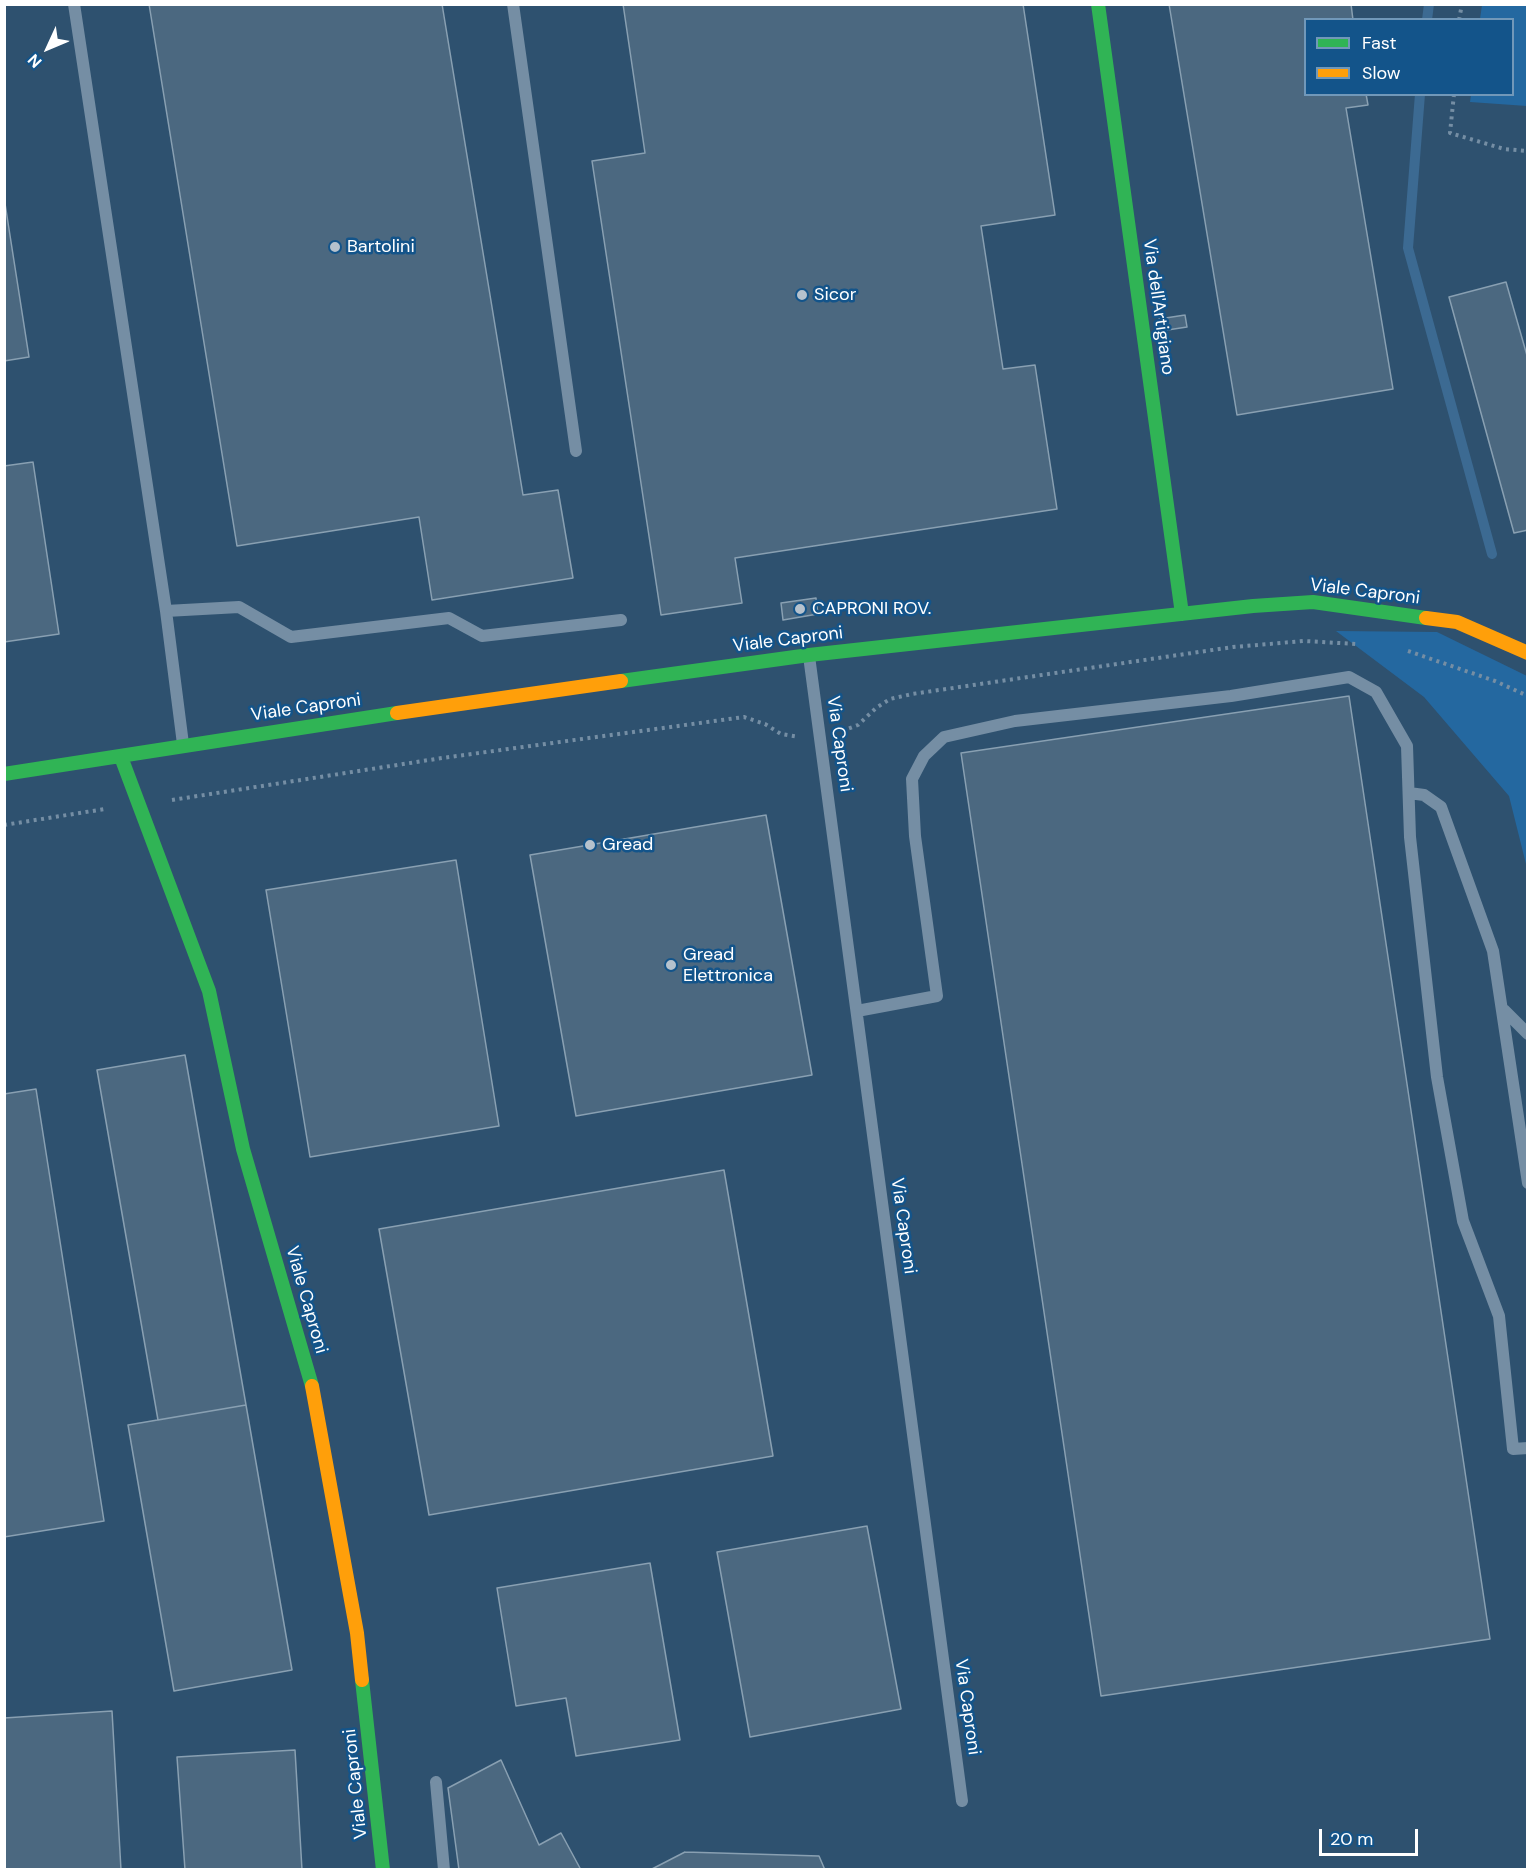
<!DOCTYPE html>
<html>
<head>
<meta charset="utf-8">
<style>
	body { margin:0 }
	#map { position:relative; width:1532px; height:1874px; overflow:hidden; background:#2e516f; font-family:"DM Sans",sans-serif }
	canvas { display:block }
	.frame { position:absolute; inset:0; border:6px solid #fff; pointer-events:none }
	.legend { position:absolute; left:1304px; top:18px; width:210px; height:78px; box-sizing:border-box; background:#13548a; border:2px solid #7198b9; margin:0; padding:8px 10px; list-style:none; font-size:18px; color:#fff }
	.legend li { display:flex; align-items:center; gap:12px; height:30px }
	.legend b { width:30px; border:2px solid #7198b9 }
	.north { position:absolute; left:18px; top:18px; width:60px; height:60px; -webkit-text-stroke:4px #13548a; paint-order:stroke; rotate:226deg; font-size:16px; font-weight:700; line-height:24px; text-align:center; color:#fff }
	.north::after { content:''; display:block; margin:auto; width:21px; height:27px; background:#fff; clip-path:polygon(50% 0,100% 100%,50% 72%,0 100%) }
	.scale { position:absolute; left:1319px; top:1829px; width:99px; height:27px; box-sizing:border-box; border:3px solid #fff; border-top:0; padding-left:8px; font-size:18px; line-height:21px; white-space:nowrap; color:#fff; -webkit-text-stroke:4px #13548a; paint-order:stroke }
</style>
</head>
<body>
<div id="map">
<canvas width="1532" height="1874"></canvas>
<div class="frame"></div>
<ul class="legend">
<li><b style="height:8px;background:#30b455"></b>Fast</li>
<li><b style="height:8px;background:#ff9f0a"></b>Slow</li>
</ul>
<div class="north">N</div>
<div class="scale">20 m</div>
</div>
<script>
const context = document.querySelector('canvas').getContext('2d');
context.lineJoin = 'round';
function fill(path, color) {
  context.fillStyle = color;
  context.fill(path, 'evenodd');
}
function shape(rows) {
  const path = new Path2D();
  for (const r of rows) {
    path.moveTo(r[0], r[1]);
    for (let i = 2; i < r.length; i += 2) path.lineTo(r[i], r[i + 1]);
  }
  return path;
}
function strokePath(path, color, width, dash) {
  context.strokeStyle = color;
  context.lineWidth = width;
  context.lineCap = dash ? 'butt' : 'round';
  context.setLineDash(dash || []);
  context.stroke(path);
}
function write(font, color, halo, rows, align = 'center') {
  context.font = font + ' "DM Sans",sans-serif';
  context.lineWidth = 5;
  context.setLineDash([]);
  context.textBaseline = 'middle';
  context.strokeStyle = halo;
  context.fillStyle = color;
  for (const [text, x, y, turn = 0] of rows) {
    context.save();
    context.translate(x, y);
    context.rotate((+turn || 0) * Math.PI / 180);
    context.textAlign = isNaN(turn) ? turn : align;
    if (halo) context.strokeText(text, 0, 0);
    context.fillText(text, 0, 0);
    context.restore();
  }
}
fill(shape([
	[1482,5,1527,5,1527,106,1470,102,1471,95,1512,94,1512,20,1480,19],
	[1336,631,1437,632,1527,676,1527,868,1509,796,1424,697]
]), '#2468a0');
strokePath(shape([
	[1427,20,1429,4],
	[1420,94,1408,248,1492,554]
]), '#3c6a92', 10);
const building = shape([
	[149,4,442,4,523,495,558,490,573,578,432,600,419,517,237,546,149,4],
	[623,4,1023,4,1055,215,981,226,1003,369,1035,365,1057,509,735,558,742,603,661,615,592,161,645,153,623,4],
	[1169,4,1351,4,1353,20,1306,20,1306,94,1366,94,1368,105,1346,108,1393,389,1237,415,1169,4],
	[4,197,29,357,4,361,4,197],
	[1506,282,1528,359,1528,530,1514,533,1449,297,1506,282],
	[1185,315,1187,327,1161,331,1159,319,1185,315],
	[33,462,59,634,4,642,4,466,33,462],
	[816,598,818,614,783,620,781,603,816,598],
	[1349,696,1490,1639,1101,1696,961,753,1349,696],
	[766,815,812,1075,576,1116,530,855,766,815],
	[456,860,499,1126,310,1157,266,890,456,860],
	[185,1055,246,1405,158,1420,97,1070,185,1055],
	[36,1089,104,1521,4,1537,4,1094,36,1089],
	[724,1170,773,1456,429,1515,379,1229,724,1170],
	[246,1405,292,1670,174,1691,128,1425,246,1405],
	[867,1526,901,1709,750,1737,717,1552,867,1526],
	[650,1563,680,1740,576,1756,566,1698,516,1706,497,1588,650,1563],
	[112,1711,121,1870,4,1870,4,1718,112,1711],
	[295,1750,302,1870,185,1870,177,1757,295,1750],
	[501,1760,539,1845,561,1833,581,1870,459,1870,448,1788,501,1760],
	[685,1852,819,1856,825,1870,650,1870,685,1852]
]);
fill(building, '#4b6880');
strokePath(building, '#89a0b2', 1.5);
strokePath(shape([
	[1459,20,1462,4],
	[1454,94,1450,133,1504,149,1528,151],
	[1408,651,1495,681,1528,696],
	[842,731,858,725,876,708,890,699,912,694,1233,647,1304,641,1356,644],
	[172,800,442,758,744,717,765,724,781,734,799,737],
	[4,825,105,809]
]), '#758ea4', 4, [3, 4.5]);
strokePath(shape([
	[74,4,166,611,183,744],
	[513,4,576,451],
	[166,611,239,607,291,637,449,618,482,636,621,620],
	[809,656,962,1801],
	[1409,793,1424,795,1441,807,1493,951,1528,1183],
	[1504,1010,1528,1034],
	[857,1011,937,996,915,836,912,779,924,756,944,737,1015,721,1231,696,1349,677,1376,692,1407,746,1410,837,1437,1077,1463,1221,1499,1316,1513,1449,1528,1448],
	[436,1782,444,1870]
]), '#758ea4', 12);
strokePath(shape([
	[1098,4,1182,614],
	[621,681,809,655,1253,606,1313,602,1426,618],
	[121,757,209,991,243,1149,312,1386],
	[4,774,397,713],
	[362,1680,383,1870]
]), '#30b455', 14);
strokePath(shape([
	[1426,618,1457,622,1528,653],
	[397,713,621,681],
	[312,1386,357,1633,362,1680]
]), '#ff9f0a', 14);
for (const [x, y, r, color] of [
	[335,247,6,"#b6c2cd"],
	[802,295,6,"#b6c2cd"],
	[800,609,6,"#b6c2cd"],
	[590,845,6,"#b6c2cd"],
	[671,965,6,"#b6c2cd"]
]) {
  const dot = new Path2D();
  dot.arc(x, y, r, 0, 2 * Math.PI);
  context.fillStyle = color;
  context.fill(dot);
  strokePath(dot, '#13548a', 2);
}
write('18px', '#fff', '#13548a', [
	["Bartolini",347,247],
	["Sicor",814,295],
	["CAPRONI ROV.",812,609],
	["Gread",602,845],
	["Gread",683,955],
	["Elettronica",683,976]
], 'left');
write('18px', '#fff', '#13548a', [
	["Via dell'Artigiano",1158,307,82],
	["Viale Caproni",1365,592,7],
	["Viale Caproni",788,640,-7],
	["Viale Caproni",306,708,-8],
	["Via Caproni",839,744,82],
	["Via Caproni",903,1226,82],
	["Viale Caproni",306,1300,74],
	["Via Caproni",967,1707,82],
	["Viale Caproni",356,1784,-96]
]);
</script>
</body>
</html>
